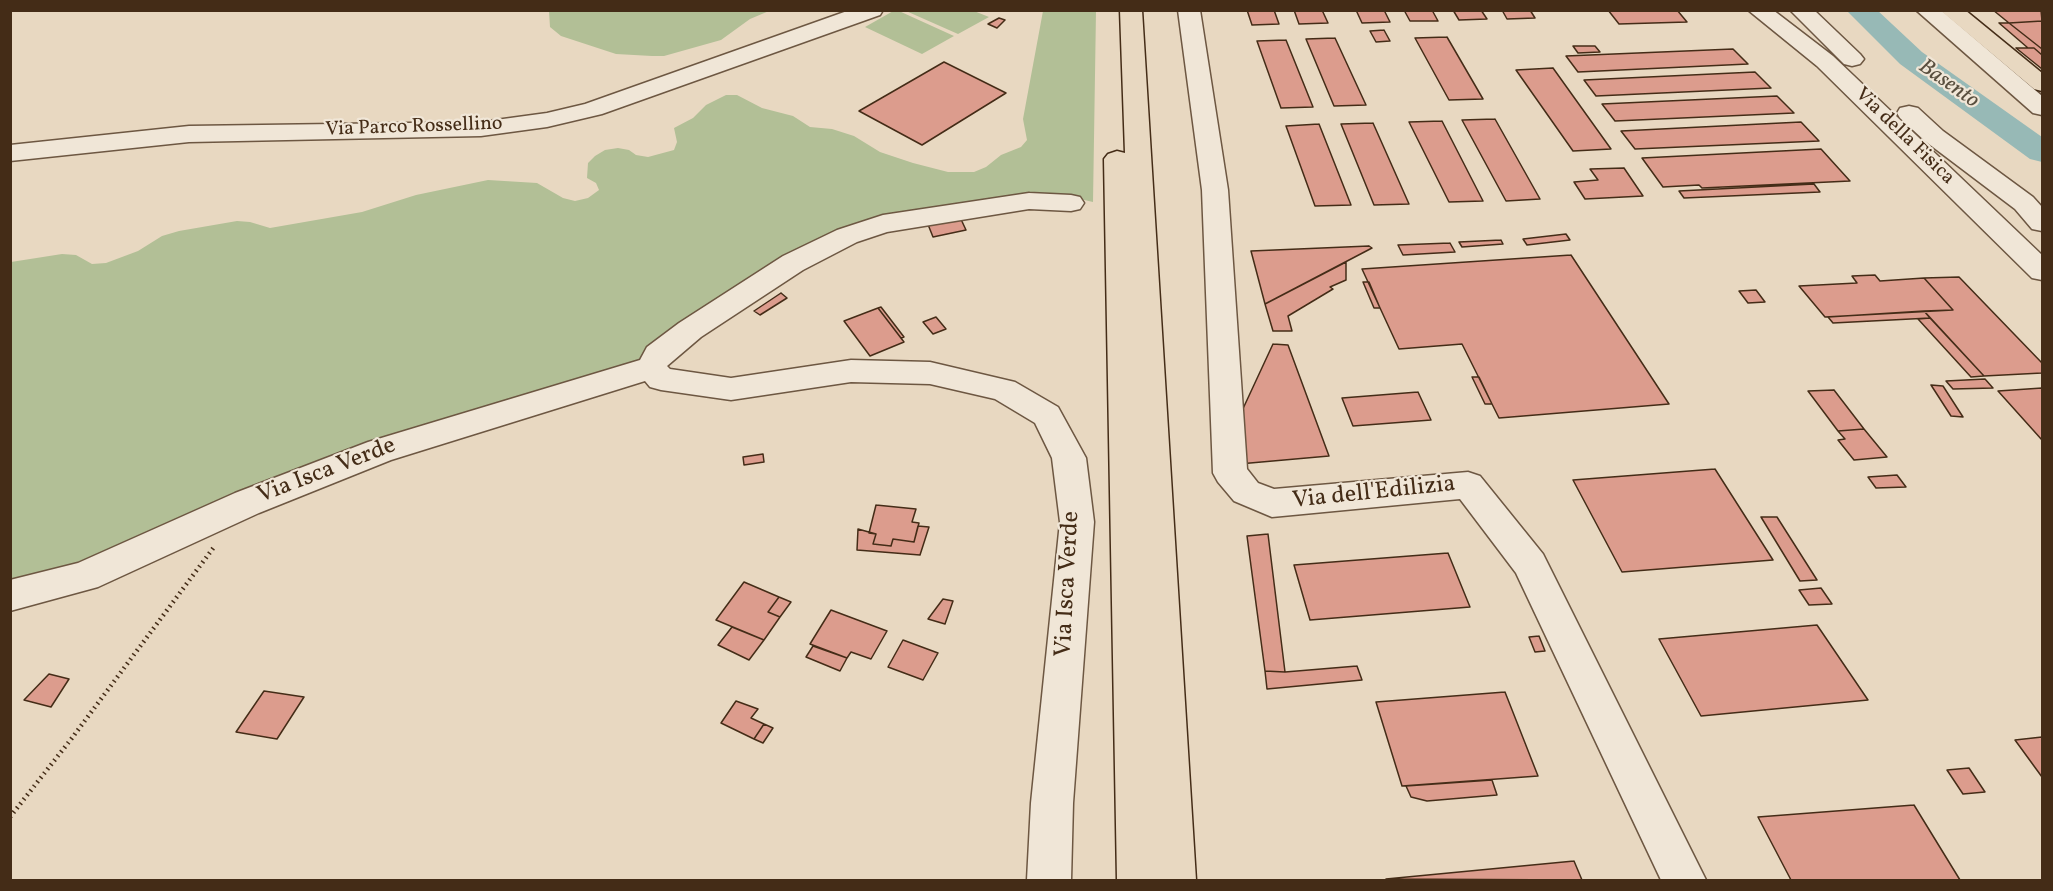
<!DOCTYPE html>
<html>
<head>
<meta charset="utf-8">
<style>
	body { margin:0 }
	#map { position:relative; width:2053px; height:891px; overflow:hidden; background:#e8d8c1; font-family:Vollkorn,serif }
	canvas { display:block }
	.frame { position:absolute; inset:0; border:12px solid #442c17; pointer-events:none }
</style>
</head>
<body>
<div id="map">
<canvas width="2053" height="891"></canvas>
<div class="frame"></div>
</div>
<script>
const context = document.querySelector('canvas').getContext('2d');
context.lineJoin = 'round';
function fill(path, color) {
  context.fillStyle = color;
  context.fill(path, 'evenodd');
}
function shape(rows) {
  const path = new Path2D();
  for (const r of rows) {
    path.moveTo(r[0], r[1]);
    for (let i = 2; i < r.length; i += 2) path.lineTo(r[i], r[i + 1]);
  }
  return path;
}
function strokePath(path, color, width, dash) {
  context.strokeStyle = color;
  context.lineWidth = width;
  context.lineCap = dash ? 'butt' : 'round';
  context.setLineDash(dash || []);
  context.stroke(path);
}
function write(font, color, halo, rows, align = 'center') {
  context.font = font + ' Vollkorn,serif';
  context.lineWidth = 4.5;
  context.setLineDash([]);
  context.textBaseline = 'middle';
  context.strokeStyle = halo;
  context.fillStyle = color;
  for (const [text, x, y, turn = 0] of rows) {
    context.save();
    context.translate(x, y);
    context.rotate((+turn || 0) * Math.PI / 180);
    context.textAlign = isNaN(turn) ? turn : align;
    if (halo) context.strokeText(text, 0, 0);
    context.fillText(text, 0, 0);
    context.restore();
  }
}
fill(shape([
	[895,10,899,11,954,36,922,54,865,27],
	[549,11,549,10,769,11,750,19,721,40,664,56,652,56,616,54,561,36,550,27],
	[906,11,974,11,989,17,958,34],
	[1043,11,1096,11,1093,202,1067,196,884,217,698,314,634,364,98,558,11,581,11,262,62,254,76,255,92,264,106,263,138,251,162,236,179,231,237,221,250,222,270,228,362,212,416,195,488,180,537,183,563,198,575,201,588,198,599,190,596,183,587,178,588,163,595,156,605,150,618,148,629,150,636,155,648,157,674,150,677,142,674,128,693,118,706,105,726,95,737,95,762,108,793,116,810,127,832,129,854,136,880,152,913,163,948,172,974,172,986,167,1001,155,1021,147,1027,140,1023,119]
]), '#b2bf96');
fill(shape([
	[1846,10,1877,10,1922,52,2042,137,2042,162,2030,159,1900,64,1846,10]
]), '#97b9b6');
const building = shape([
	[1247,10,1274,10,1279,24,1252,25,1247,10],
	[1294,10,1322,10,1328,23,1299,24,1294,10],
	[1356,10,1384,10,1390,22,1362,23,1356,10],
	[1404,10,1432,10,1438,21,1410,21,1404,10],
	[1453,10,1481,10,1487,19,1459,20,1453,10],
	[1502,10,1530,10,1535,18,1507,19,1502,10],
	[1608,10,1677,10,1687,22,1619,24,1608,10],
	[1993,10,2041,10,2042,21,2009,23,1993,10],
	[999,18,1005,20,997,28,988,24,999,18],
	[2042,21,2042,49,2009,23,2042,21],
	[1999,23,2009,23,2042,49,2042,55,2034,48,2028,48,1999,23],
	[1384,30,1390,41,1376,42,1370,31,1384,30],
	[1447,37,1483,99,1449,100,1415,38,1447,37],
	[1335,38,1366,105,1334,106,1306,39,1335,38],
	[1286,40,1313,107,1281,108,1257,41,1286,40],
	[1573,46,1595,46,1600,52,1578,53,1573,46],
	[2016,48,2034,48,2042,55,2042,69,2016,48],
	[1733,49,1748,64,1578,72,1566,56,1733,49],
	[944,62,1006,93,922,145,859,111,944,62],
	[1553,68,1611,149,1573,151,1516,70,1553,68],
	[1755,72,1771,88,1596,96,1584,80,1755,72],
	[1777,96,1794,113,1615,121,1602,104,1777,96],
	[1495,119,1540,199,1506,201,1462,120,1495,119],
	[1442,121,1483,201,1449,202,1409,122,1442,121],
	[1801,122,1819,141,1635,149,1621,131,1801,122],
	[1373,123,1409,204,1374,205,1341,124,1373,123],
	[1319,124,1351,205,1315,206,1286,126,1319,124],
	[1821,149,1850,181,1702,188,1699,185,1663,187,1642,158,1821,149],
	[1624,168,1643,196,1585,199,1574,182,1598,180,1590,169,1624,168],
	[1814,184,1820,192,1684,198,1679,191,1814,184],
	[959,215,966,230,933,237,927,222,959,215],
	[1566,234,1570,240,1527,245,1523,239,1566,234],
	[1501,240,1503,244,1462,247,1459,242,1501,240],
	[1450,243,1455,252,1403,255,1398,245,1450,243],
	[1369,246,1372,248,1265,304,1251,251,1369,246],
	[1571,255,1669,404,1499,418,1462,344,1399,349,1362,269,1571,255],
	[1346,262,1346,280,1330,287,1333,289,1288,316,1292,331,1273,331,1265,304,1346,262],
	[1875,275,1880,281,1924,278,1953,310,1825,317,1799,286,1857,283,1852,276,1875,275],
	[1959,277,2042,363,2042,373,1984,376,1924,311,1953,310,1924,278,1959,277],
	[1363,282,1369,282,1380,308,1374,308,1363,282],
	[1756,290,1765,302,1748,303,1739,291,1756,290],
	[781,293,787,298,760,315,754,311,781,293],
	[881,307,904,337,901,338,878,308,881,307],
	[878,308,904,342,870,356,844,321,878,308],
	[1924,311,1930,318,1833,323,1828,317,1924,311],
	[936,317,946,329,933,334,923,322,936,317],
	[1930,318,1984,376,1971,377,1918,319,1930,318],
	[1273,344,1288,345,1329,456,1239,464,1234,428,1273,344],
	[1472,377,1479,377,1492,404,1485,404,1472,377],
	[1985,379,1993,388,1953,389,1946,381,1985,379],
	[1931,385,1943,386,1963,417,1951,416,1931,385],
	[2042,388,2042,440,1998,391,2042,388],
	[1834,390,1864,429,1838,431,1808,391,1834,390],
	[1418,392,1431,420,1353,426,1342,398,1418,392],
	[1864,429,1887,457,1854,460,1838,440,1845,439,1838,431,1864,429],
	[763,454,764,462,744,465,743,457,763,454],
	[1715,469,1773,560,1622,572,1573,480,1715,469],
	[1897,475,1906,487,1876,488,1868,477,1897,475],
	[876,505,916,509,912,522,919,523,914,542,893,539,891,546,873,544,876,534,869,533,876,505],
	[1761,517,1777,517,1817,580,1800,581,1761,517],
	[918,526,929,527,920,555,857,550,858,529,876,534,873,544,891,546,893,539,914,542,918,526],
	[1268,534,1285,672,1265,671,1247,536,1268,534],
	[1448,553,1470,607,1310,620,1294,565,1448,553],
	[744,582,779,597,768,612,780,617,764,640,716,620,744,582],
	[1821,588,1832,604,1809,605,1799,590,1821,588],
	[779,597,791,602,780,617,768,612,779,597],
	[943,599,953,601,945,624,928,619,943,599],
	[831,610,887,631,871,659,851,652,847,658,810,644,831,610],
	[1817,625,1868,700,1701,716,1659,639,1817,625],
	[732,627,764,640,749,660,718,645,732,627],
	[1539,636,1545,651,1535,652,1529,637,1539,636],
	[903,640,938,653,923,680,888,667,903,640],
	[813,646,847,658,840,671,806,657,813,646],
	[1357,666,1362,680,1267,689,1265,671,1285,672,1357,666],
	[49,674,69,679,51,707,24,700,49,674],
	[264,691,304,697,277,739,236,732,264,691],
	[1505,692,1538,776,1402,786,1376,702,1505,692],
	[736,701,758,709,751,718,764,724,754,739,721,723,736,701],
	[764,724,773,728,763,743,754,739,764,724],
	[2042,737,2042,777,2015,740,2042,737],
	[1969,768,1985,792,1963,794,1947,770,1969,768],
	[1492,780,1497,795,1427,801,1411,797,1406,786,1492,780],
	[1914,805,1960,880,1791,880,1758,817,1914,805],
	[1574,861,1582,880,1386,879,1574,861]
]);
fill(building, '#dc9c8d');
strokePath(building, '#442c17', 1.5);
const minor = shape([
	[850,10,883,10,880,15,602,114,547,127,481,136,189,142,10,161,10,145,189,126,481,122,547,113,585,104,850,10],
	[1178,10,1200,10,1228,190,1247,469,1258,483,1274,489,1468,472,1480,476,1543,554,1706,880,1661,880,1516,573,1460,499,1272,517,1234,501,1218,482,1213,473,1202,190,1178,10],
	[1748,10,1773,10,1833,56,2042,255,2042,280,2032,278,1817,66,1748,10],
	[1790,10,1814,10,1860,54,1864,59,1860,64,1852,66,1844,64,1790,10],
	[1916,10,1941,10,2042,96,2042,115,2033,113,1916,10],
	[1909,106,1918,108,1943,131,2033,197,2042,207,2042,231,2032,229,2015,209,1925,141,1900,118,1897,113,1900,108,1909,106],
	[1029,193,1071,195,1080,197,1084,203,1080,209,1071,211,1029,209,887,232,857,242,803,270,701,337,667,366,670,369,731,378,851,360,930,362,1015,382,1058,407,1086,458,1094,522,1073,803,1071,880,1027,880,1031,803,1060,522,1052,458,1035,423,995,399,930,384,851,382,731,400,661,390,650,387,645,381,391,460,259,513,98,587,10,611,10,580,78,563,235,493,368,442,640,360,647,347,679,323,783,256,837,230,883,215,1029,193]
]);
const major = shape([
	[1940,10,1965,10,2042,73,2042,91,2034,89,1940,10]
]);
const highway = shape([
	[1120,10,1142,10,1196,880,1117,880,1104,159,1108,154,1117,151,1125,153,1120,10]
]);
strokePath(minor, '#6d5742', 3);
strokePath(major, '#442c17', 3);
strokePath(highway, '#442c17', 3);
strokePath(shape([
	[10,817,72,738,214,547]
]), '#442c17', 4.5, [1.5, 4]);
fill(minor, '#f0e6d7');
fill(major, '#e8d8c1');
fill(highway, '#e8d8c1');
write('20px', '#442c17', '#f0e6d7', [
	["Via Parco Rossellino",414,128,-2],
	["Via della Fisica",1904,137,44]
]);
write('italic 22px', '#594f3f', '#f0e6d7', [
	["Basento",1948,85,35]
]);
write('24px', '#442c17', '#f0e6d7', [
	["Via Isca Verde",327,472,-21],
	["Via dell'Edilizia",1374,494,-6],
	["Via Isca Verde",1069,584,-87]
]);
</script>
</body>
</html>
